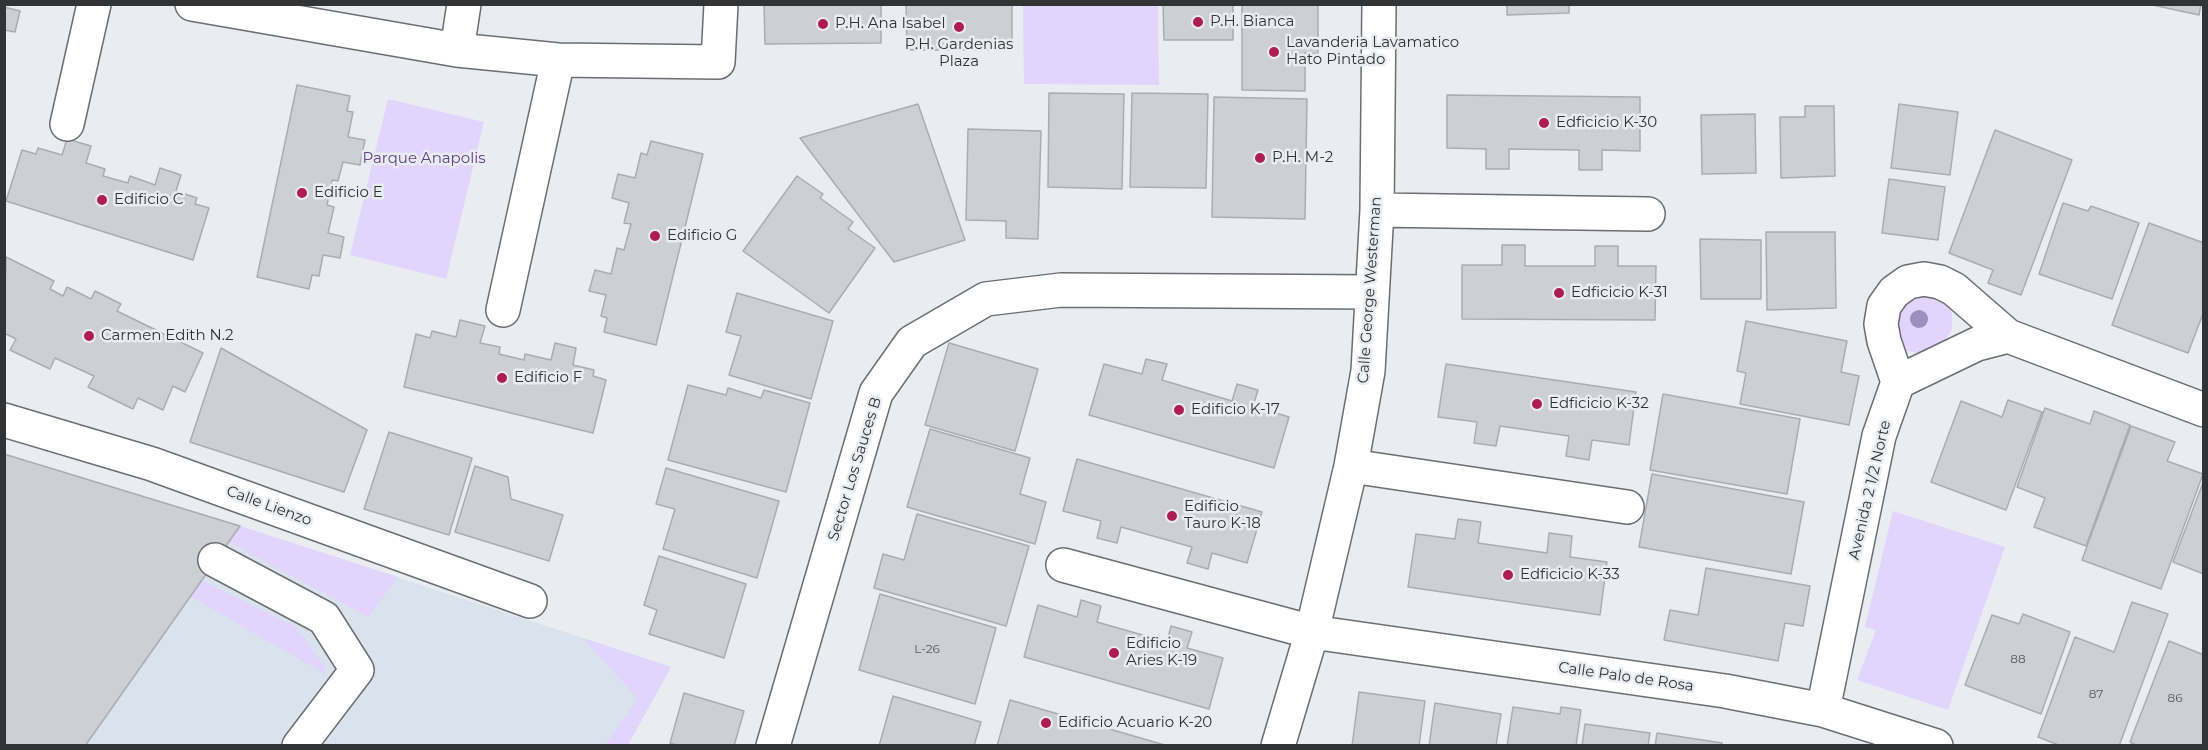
<!DOCTYPE html>
<html>
<head>
<meta charset="utf-8">
<style>
	body { margin:0 }
	#map { position:relative; width:2208px; height:750px; overflow:hidden; background:#e9edf1; font-family:Montserrat,sans-serif }
	canvas { display:block }
	.frame { position:absolute; inset:0; border:6px solid #323335; pointer-events:none }
</style>
</head>
<body>
<div id="map">
<canvas width="2208" height="750"></canvas>
<div class="frame"></div>
</div>
<script>
const context = document.querySelector('canvas').getContext('2d');
context.lineJoin = 'round';
function fill(path, color) {
  context.fillStyle = color;
  context.fill(path, 'evenodd');
}
function shape(rows) {
  const path = new Path2D();
  for (const r of rows) {
    path.moveTo(r[0], r[1]);
    for (let i = 2; i < r.length; i += 2) path.lineTo(r[i], r[i + 1]);
  }
  return path;
}
function strokePath(path, color, width, dash) {
  context.strokeStyle = color;
  context.lineWidth = width;
  context.lineCap = dash ? 'butt' : 'round';
  context.setLineDash(dash || []);
  context.stroke(path);
}
function write(font, color, halo, rows, align = 'center') {
  context.font = font + ' Montserrat,sans-serif';
  context.lineWidth = 5;
  context.setLineDash([]);
  context.textBaseline = 'middle';
  context.strokeStyle = halo;
  context.fillStyle = color;
  for (const [text, x, y, turn = 0] of rows) {
    context.save();
    context.translate(x, y);
    context.rotate((+turn || 0) * Math.PI / 180);
    context.textAlign = isNaN(turn) ? turn : align;
    if (halo) context.strokeText(text, 0, 0);
    context.fillText(text, 0, 0);
    context.restore();
  }
}
fill(shape([
	[240,526,583,638,671,667,628,745,5,745]
]), '#dae2ed');
fill(shape([
	[1023,5,1158,5,1159,85,1024,84],
	[388,99,484,122,446,279,350,255],
	[1906,289,1946,300,1952,314,1952,329,1945,342,1933,351,1918,353,1904,350,1887,311],
	[1893,511,2005,547,1948,710,1857,680,1876,630,1865,627],
	[240,526,398,577,368,617,229,542],
	[201,580,296,627,324,666,325,674,190,596],
	[583,638,671,667,628,745,605,745,638,699]
]), '#e2d4fd');
const building = shape([
	[764,4,881,4,881,43,765,44,764,4],
	[906,4,1012,4,1012,50,907,50,906,4],
	[1163,4,1233,4,1233,40,1164,40,1163,4],
	[1242,4,1318,4,1318,54,1305,53,1305,91,1242,90,1242,4],
	[1507,4,1569,4,1569,13,1507,15,1507,4],
	[2148,4,2201,4,2199,15,2148,4],
	[4,7,20,11,15,32,4,30,4,7],
	[297,85,350,96,347,111,353,112,348,137,365,140,360,165,343,162,338,181,332,180,327,205,334,207,328,233,344,237,340,258,323,255,319,276,312,275,309,289,257,277,297,85],
	[1049,93,1124,94,1122,189,1048,187,1049,93],
	[1132,93,1208,94,1206,188,1130,187,1132,93],
	[1447,95,1640,97,1640,151,1602,150,1602,170,1579,170,1579,150,1509,149,1509,169,1486,169,1486,149,1447,148,1447,95],
	[1214,97,1307,99,1305,219,1212,217,1214,97],
	[918,104,965,240,894,262,800,138,918,104],
	[1899,104,1958,112,1950,175,1891,168,1899,104],
	[1805,106,1834,106,1835,176,1781,178,1780,117,1805,117,1805,106],
	[1755,114,1756,173,1702,174,1701,115,1755,114],
	[968,129,1041,131,1038,239,1006,238,1006,221,966,220,968,129],
	[1995,130,2072,160,2021,295,1988,283,1993,270,1949,253,1995,130],
	[67,139,91,146,86,163,105,169,103,176,128,183,130,176,155,185,160,168,181,175,176,191,197,198,195,204,209,208,193,260,6,201,22,150,36,154,38,148,62,155,67,139],
	[651,141,703,154,656,345,604,332,607,318,601,316,606,295,589,291,595,270,611,274,617,248,624,250,631,224,624,223,629,203,612,198,618,174,635,178,641,153,647,155,651,141],
	[797,176,823,194,820,198,853,222,848,229,875,248,829,313,743,251,797,176],
	[1889,179,1945,187,1938,240,1882,233,1889,179],
	[2063,203,2088,211,2091,206,2139,223,2112,299,2039,274,2063,203],
	[2149,223,2204,243,2204,311,2188,353,2112,325,2149,223],
	[1766,232,1835,232,1836,308,1767,310,1766,232],
	[1700,239,1761,240,1761,299,1701,299,1700,239],
	[1502,245,1525,245,1525,266,1595,266,1595,246,1618,246,1618,266,1656,266,1655,320,1462,319,1462,265,1502,265,1502,245],
	[6,257,54,281,50,289,63,296,67,287,91,299,95,291,121,304,117,311,203,353,185,392,173,386,163,410,138,398,133,409,88,387,94,376,55,358,50,369,10,350,16,339,4,333,6,257],
	[737,293,833,321,811,399,729,375,741,336,726,332,737,293],
	[460,320,485,326,480,343,500,347,499,354,524,360,525,354,551,360,555,343,576,348,573,365,594,370,593,376,606,380,593,433,404,387,416,334,430,338,432,331,456,337,460,320],
	[1746,321,1847,341,1841,372,1859,376,1849,425,1740,404,1746,373,1737,371,1746,321],
	[949,343,1038,369,1015,451,925,425,949,343],
	[221,348,367,430,344,492,190,442,221,348],
	[1146,359,1167,364,1162,380,1232,401,1237,384,1258,390,1253,406,1289,417,1274,468,1089,415,1104,364,1142,374,1146,359],
	[1446,364,1636,392,1629,445,1592,440,1589,460,1566,456,1569,436,1500,426,1496,446,1474,443,1477,422,1438,417,1446,364],
	[688,385,726,395,728,388,761,398,764,390,810,403,786,492,668,460,688,385],
	[1663,394,1800,419,1787,494,1650,470,1663,394],
	[2008,400,2042,412,2006,510,1931,482,1961,401,2002,417,2008,400],
	[2045,408,2090,424,2094,411,2130,425,2086,546,2034,527,2045,498,2017,487,2045,408],
	[2131,426,2175,442,2167,461,2203,474,2161,589,2082,560,2131,426],
	[930,429,1030,458,1020,494,1046,502,1035,544,907,507,930,429],
	[389,432,472,458,449,535,364,509,389,432],
	[4,454,240,526,85,746,4,746,4,454],
	[1077,459,1262,512,1247,563,1212,553,1208,569,1187,563,1192,547,1121,527,1117,543,1097,538,1101,521,1063,511,1077,459],
	[475,466,508,477,511,499,563,515,549,561,455,532,475,466],
	[666,468,779,501,757,578,663,549,675,509,656,504,666,468],
	[1652,474,1804,502,1791,574,1639,547,1652,474],
	[2204,480,2204,574,2173,562,2204,480],
	[917,514,1029,546,1006,626,874,588,883,554,904,560,917,514],
	[1458,519,1481,522,1478,543,1547,553,1549,533,1572,536,1570,557,1607,562,1600,615,1408,587,1416,534,1455,539,1458,519],
	[659,556,746,584,724,658,649,634,657,610,644,605,659,556],
	[1706,568,1810,586,1803,626,1785,623,1778,661,1664,640,1670,610,1698,615,1706,568],
	[880,594,996,628,975,704,859,670,880,594],
	[1081,600,1101,606,1097,622,1167,642,1171,626,1192,632,1187,648,1223,658,1209,709,1024,657,1038,605,1077,617,1081,600],
	[2132,602,2168,614,2119,746,2061,746,2038,737,2075,637,2114,652,2132,602],
	[2023,614,2070,632,2041,714,1965,685,1992,615,2019,624,2023,614],
	[2169,641,2204,655,2204,746,2138,746,2130,742,2169,641],
	[1359,692,1425,701,1419,746,1352,746,1359,692],
	[684,693,744,711,734,746,680,746,670,743,684,693],
	[893,696,981,722,974,746,879,746,893,696],
	[1010,700,1168,746,997,746,1010,700],
	[1435,703,1501,714,1496,746,1429,746,1435,703],
	[1513,707,1560,714,1561,707,1581,710,1576,746,1507,746,1513,707],
	[1585,724,1650,733,1648,746,1582,746,1585,724],
	[1657,733,1722,743,1722,746,1655,746,1657,733]
]);
fill(building, '#cecfd4');
strokePath(building, '#abacb1', 1.5);
const minor = shape([
	[192,4,457,50,558,60,718,62,721,4],
	[457,50,464,4],
	[67,124,94,4],
	[1377,210,1648,214],
	[503,310,558,60],
	[1898,382,1884,341,1881,324,1884,306,1894,292,1908,282,1924,279,1940,282,1954,289,2008,336],
	[4,420,152,464,530,601],
	[1351,466,1627,507],
	[215,560,324,618,357,670,299,746],
	[1063,565,1312,632,1725,691,1823,710,1936,746],
	[1823,710,1879,436,1898,382,1977,344,2008,336,2204,410],
	[773,746,876,393,912,342,986,299,1061,290,1372,292],
	[1278,746,1312,632,1351,466,1368,371,1377,210,1379,4]
]);
strokePath(minor, '#6a6d71', 36);
strokePath(minor, '#fff', 33);
context.fillStyle = '#9d8eba';
for (const [x, y] of [
	[1919,319]
]) {
  context.beginPath();
  context.arc(x, y, 9, 0, 2 * Math.PI);
  context.fill();
}
for (const [x, y, r, color] of [
	[1198,22,6,"#ae1d52"],
	[823,24,6,"#ae1d52"],
	[959,27,6,"#ae1d52"],
	[1274,52,6,"#ae1d52"],
	[1544,123,6,"#ae1d52"],
	[1260,158,6,"#ae1d52"],
	[302,193,6,"#ae1d52"],
	[102,200,6,"#ae1d52"],
	[655,236,6,"#ae1d52"],
	[1559,293,6,"#ae1d52"],
	[89,336,6,"#ae1d52"],
	[502,378,6,"#ae1d52"],
	[1537,404,6,"#ae1d52"],
	[1179,410,6,"#ae1d52"],
	[1172,516,6,"#ae1d52"],
	[1508,575,6,"#ae1d52"],
	[1114,653,6,"#ae1d52"],
	[1046,723,6,"#ae1d52"]
]) {
  const dot = new Path2D();
  dot.arc(x, y, r, 0, 2 * Math.PI);
  context.fillStyle = color;
  context.fill(dot);
  strokePath(dot, '#e9edf1', 2);
}
write('12px', '#595a5d', null, [
	["L-26",927,649],
	["88",2018,659],
	["87",2096,694],
	["86",2175,698]
]);
write('15px', '#323335', '#e9edf1', [
	["P.H. Bianca",1210,22],
	["P.H. Ana Isabel",835,24],
	["Lavanderia Lavamatico",1286,43],
	["Hato Pintado",1286,60],
	["P.H. Gardenias",959,45,"center"],
	["Plaza",959,62,"center"],
	["Edficicio K-30",1556,123],
	["P.H. M-2",1272,158],
	["Edificio E",314,193],
	["Edificio C",114,200],
	["Edificio G",667,236],
	["Edficicio K-31",1571,293],
	["Carmen Edith N.2",101,336],
	["Edificio F",514,378],
	["Edficicio K-32",1549,404],
	["Edificio K-17",1191,410],
	["Edificio",1184,507],
	["Tauro K-18",1184,524],
	["Edficicio K-33",1520,575],
	["Edificio",1126,644],
	["Aries K-19",1126,661],
	["Edificio Acuario K-20",1058,723]
], 'left');
write('15px', '#5f408d', '#e9edf1', [
	["Parque Anapolis",424,159]
]);
write('15px', '#323335', '#e9edf1', [
	["Calle George Westerman",1370,290,-86],
	["Sector Los Sauces B",855,469,-73],
	["Avenida 2 1/2 Norte",1870,490,-77],
	["Calle Lienzo",269,506,20],
	["Calle Palo de Rosa",1626,677,8]
]);
</script>
</body>
</html>
